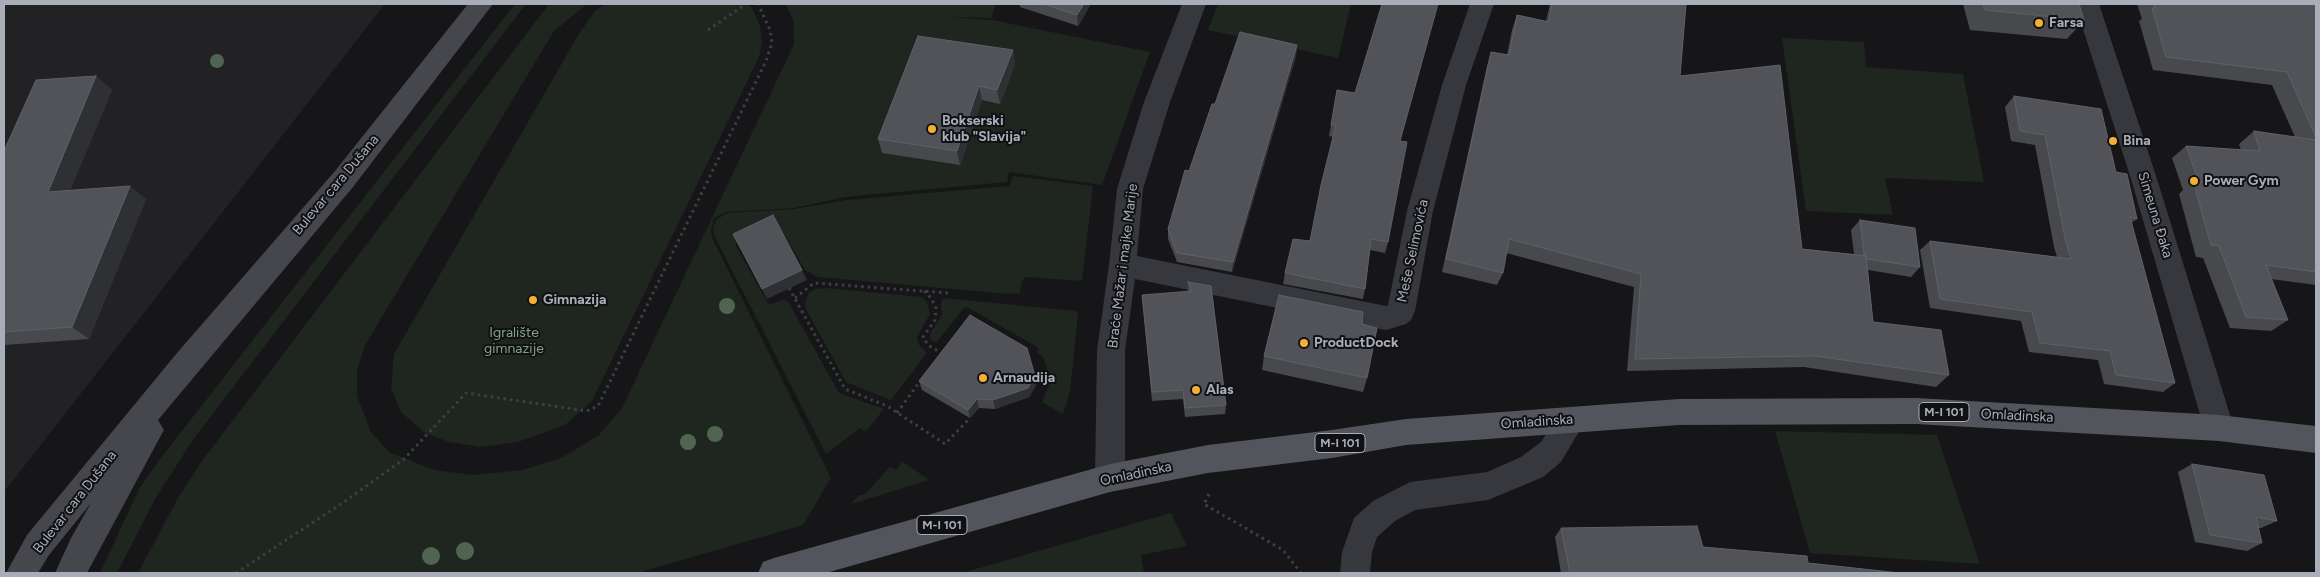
<!DOCTYPE html>
<html>
<head>
<meta charset="utf-8">
<style>
	body { margin:0 }
	#map { position:relative; width:2320px; height:577px; overflow:hidden; background:#161618; font-family:Figtree,sans-serif }
	canvas { display:block }
	.frame { position:absolute; inset:0; border:5px solid #a8adb8; pointer-events:none }
</style>
</head>
<body>
<div id="map">
<canvas width="2320" height="577"></canvas>
<div class="frame"></div>
</div>
<script>
const context = document.querySelector('canvas').getContext('2d');
context.lineJoin = 'round';
function fill(path, color) {
  context.fillStyle = color;
  context.fill(path, 'evenodd');
}
function shape(rows) {
  const path = new Path2D();
  for (const r of rows) {
    path.moveTo(r[0], r[1]);
    for (let i = 2; i < r.length; i += 2) path.lineTo(r[i], r[i + 1]);
  }
  return path;
}
function strokePath(path, color, width, dash) {
  context.strokeStyle = color;
  context.lineWidth = width;
  context.lineCap = dash ? 'butt' : 'round';
  context.setLineDash(dash || []);
  context.stroke(path);
}
function write(font, color, halo, rows, align = 'center') {
  context.font = font + ' Figtree,sans-serif';
  context.lineWidth = 4;
  context.setLineDash([]);
  context.textBaseline = 'middle';
  context.strokeStyle = halo;
  context.fillStyle = color;
  for (const [text, x, y, turn = 0] of rows) {
    context.save();
    context.translate(x, y);
    context.rotate((+turn || 0) * Math.PI / 180);
    context.textAlign = isNaN(turn) ? turn : align;
    if (halo) context.strokeText(text, 0, 0);
    context.fillText(text, 0, 0);
    context.restore();
  }
}
fill(shape([
	[4,4,385,4,4,492]
]), '#222225');
fill(shape([
	[515,4,526,4,192,441,155,499,117,573,100,573,139,489,160,459],
	[549,4,587,4,554,31,365,345,357,370,357,396,371,432,389,452,434,470,473,475,523,470,561,458,599,435,622,408,794,44,793,19,785,4,996,4,991,18,945,17,992,20,1150,52,1102,185,1009,172,1007,182,845,197,794,208,726,212,714,218,711,230,713,240,831,478,803,525,637,573,138,573,178,498,202,461],
	[606,4,747,4,752,8,760,25,762,42,759,57,592,401,565,425,518,442,481,447,449,442,425,433,401,412,391,388,394,354,580,32,595,11],
	[1218,4,1351,4,1338,58,1208,30],
	[1782,38,1864,42,1866,67,1963,74,1984,182,1885,178,1893,215,1806,211],
	[1013,176,1093,186,1082,281,1026,277,1022,281,1020,293,1009,294,818,277,805,270,778,224,735,244,769,305,784,299,789,303,839,393,884,409,866,431,860,428,826,454,714,235,713,228,716,220,727,213,794,209,847,200,1009,186],
	[826,288,922,297,927,302,930,314,917,337,919,345,927,353,892,399,890,400,846,382,806,309,805,302,809,293,815,289],
	[943,298,1076,311,1078,313,1070,392,1063,414,1042,402,1050,382,1044,358,1037,352,1039,348,967,307,964,308,936,343,930,339,930,334,942,315,941,302],
	[1775,431,1937,435,1980,564,1810,553],
	[902,461,929,480,851,504,859,495,864,495,890,467,897,470],
	[1171,513,1187,546,1141,555,1144,573,962,573]
]), '#1e261f');
strokePath(shape([
	[708,30,746,4],
	[789,288,845,389,887,406,945,444,970,418],
	[924,291,931,298,936,308,935,320,923,337,928,345,941,353],
	[795,298,814,283,948,293],
	[897,413,921,380],
	[1209,494,1204,504,1283,550,1301,573],
	[236,573,344,502,404,459,466,393,587,411,598,406,766,61,772,43,770,30,758,4]
]), '#3d3f44', 3, [2.5, 4]);
fill(shape([
	[1182,4,1206,4,1170,102,1143,189,1137,256,1386,306,1388,305,1407,211,1442,85,1470,4,1494,4,1466,85,1433,211,1415,311,1411,320,1406,324,1386,330,1135,279,1125,350,1125,478,1121,488,1110,492,1099,488,1095,478,1097,350,1109,265,1117,189,1144,102,1182,4],
	[2075,4,2099,4,2157,179,2234,428,2229,437,2219,441,2209,437,2204,428,2131,179,2075,4],
	[1571,407,1581,411,1586,420,1561,462,1543,477,1488,500,1415,510,1395,521,1377,537,1372,552,1370,573,1340,573,1342,552,1354,518,1373,501,1410,482,1487,472,1521,457,1541,442,1561,411,1571,407]
]), '#37383d');
fill(shape([
	[468,4,493,4,353,187,158,420,164,430,159,439,87,573,55,573,71,538,91,503,49,555,38,573,6,573,27,535,177,353,335,171,468,4]
]), '#45474d');
fill(shape([
	[1916,398,2219,415,2316,426,2316,453,2219,441,1916,424,1679,425,1406,445,1332,458,1208,473,1110,492,826,573,758,573,763,562,774,558,1110,464,1208,445,1332,430,1406,419,1679,399,1916,398]
]), '#53555c');
context.fillStyle = '#506452';
for (const [x, y, r] of [
	[217,61,7],
	[727,306,8],
	[715,434,8],
	[688,442,8],
	[465,551,9],
	[431,556,9]
]) {
  context.beginPath();
  context.arc(x, y, r, 0, 2 * Math.PI);
  context.fill();
}
fill(shape([
	[1020,4,1091,4,1078,26,1020,7],
	[1550,4,1686,4,1680,76,1802,249,1854,254,1851,230,1860,220,1920,267,1911,277,1868,270,1873,322,1949,375,1936,387,1804,367,1627,371,1634,287,1506,253,1503,273,1497,285,1442,272,1487,66,1491,52,1507,55,1512,30,1517,15,1546,21],
	[1963,4,2079,4,2084,20,2067,39,1970,30],
	[2137,4,2316,4,2316,285,2271,279,2288,320,2271,331,2230,328,2203,258,2196,257,2179,194,2183,190,2172,158,2186,146,2241,150,2239,144,2254,131,2295,137,2272,85,2153,70,2139,21,2142,19],
	[1297,45,1296,56,1232,272,1177,262,1168,239,1168,229,1215,104],
	[1013,50,1015,64,1000,104,982,100,960,165,882,153,878,139],
	[96,76,112,90,70,190,146,199,89,339,4,345,4,151],
	[1337,90,1400,141,1388,242,1385,253,1370,250,1365,289,1363,299,1283,284,1285,273,1310,241,1333,137,1329,136],
	[2014,96,2116,172,2137,219,2131,223,2175,383,2163,392,2104,384,2098,360,2029,352,2021,321,1930,308,1920,250,1930,241,2057,257,2054,247,2035,145,2011,141,2005,107],
	[1188,282,1211,286,1226,405,1225,414,1185,417,1183,399,1152,401,1143,305,1142,295,1188,292],
	[1362,324,1367,378,1363,392,1262,370,1264,356],
	[919,381,1036,385,1029,397,995,409,979,408,970,418,922,390],
	[2192,464,2277,521,2261,528,2258,528,2262,543,2247,551,2195,542,2178,472],
	[1561,528,1703,547,1808,563,1900,573,1561,573,1555,537]
]), '#47494d');
fill(shape([
	[1084,4,1091,4,1078,26,1077,15],
	[1297,45,1296,56,1232,272,1233,262],
	[1013,50,1015,64,1000,104,997,90],
	[96,76,112,90,64,205,48,192],
	[979,86,982,100,960,165,957,151],
	[130,186,146,199,89,339,72,327],
	[802,270,807,280,767,299,762,289],
	[1035,376,1036,385,1029,397,995,409,993,400],
	[977,399,979,408,970,418,968,410]
]), '#2f3033');
const building = shape([
	[1044,4,1084,4,1077,15,1044,4],
	[1382,4,1438,4,1400,141,1407,142,1388,242,1371,239,1365,289,1285,273,1293,239,1310,241,1321,185,1336,125,1331,125,1337,90,1355,93,1382,4],
	[1552,4,1686,4,1680,76,1780,65,1802,249,1866,256,1873,322,1941,330,1949,375,1815,356,1635,359,1641,274,1509,239,1503,273,1446,259,1491,52,1509,55,1517,15,1549,22,1552,4],
	[1983,4,2079,4,2084,20,1985,10,1983,4],
	[2154,4,2316,4,2316,137,2287,72,2166,57,2152,8,2155,8,2154,4],
	[1240,32,1297,45,1233,262,1177,253,1168,229,1185,170,1189,171,1212,104,1215,104,1240,32],
	[918,36,1013,50,997,90,979,86,957,151,878,139,918,36],
	[96,76,48,192,130,186,72,327,4,332,4,151,36,80,96,76],
	[2014,96,2101,109,2116,172,2127,174,2137,219,2130,217,2175,383,2116,375,2110,351,2040,343,2032,312,1940,299,1930,241,2071,259,2065,238,2045,135,2020,131,2014,96],
	[2254,131,2316,140,2316,272,2266,265,2288,320,2246,317,2219,246,2211,245,2193,181,2199,182,2186,146,2260,151,2254,131],
	[773,215,802,270,762,289,733,234,773,215],
	[1860,220,1915,228,1920,267,1867,259,1866,256,1864,255,1860,220],
	[1188,282,1211,286,1226,405,1185,408,1183,390,1152,392,1142,295,1192,291,1188,282],
	[1279,295,1363,312,1362,324,1377,328,1367,378,1264,356,1279,295],
	[970,315,1027,348,1035,376,1028,388,993,400,977,399,968,410,919,381,970,315],
	[2192,464,2264,475,2277,521,2256,517,2262,543,2210,535,2192,464],
	[1697,526,1703,547,1807,556,1808,563,1900,573,1570,573,1561,528,1697,526]
]);
fill(building, '#525359');
strokePath(building, '#5f6168', 1);
for (const [x, y, r, color] of [
	[2039,23,5,"#f2b134"],
	[932,129,5,"#f2b134"],
	[2113,141,5,"#f2b134"],
	[2194,181,5,"#f2b134"],
	[533,300,5,"#f2b134"],
	[1304,343,5,"#f2b134"],
	[983,378,5,"#f2b134"],
	[1196,390,5,"#f2b134"]
]) {
  const dot = new Path2D();
  dot.arc(x, y, r, 0, 2 * Math.PI);
  context.fillStyle = color;
  context.fill(dot);
  strokePath(dot, '#111113', 2);
}
for (const [x, y, w] of [
	[1944,412,50],
	[1340,443,50],
	[942,525,50]
]) {
  const box = new Path2D();
  box.roundRect(x - w / 2, y - 9.5, w, 19, 4);
  context.fillStyle = '#111113';
  context.fill(box);
  strokePath(box, '#a8adb8', 1);
}
write('bold 12px', '#a8adb8', null, [
	["M-I 101",1944,412],
	["M-I 101",1340,443],
	["M-I 101",942,525]
]);
write('bold 14px', '#a8adb8', '#111113', [
	["Farsa",2049,23],
	["Bokserski",942,121],
	["klub \"Slavija\"",942,137],
	["Bina",2123,141],
	["Power Gym",2204,181],
	["Gimnazija",543,300],
	["ProductDock",1314,343],
	["Arnaudija",993,378],
	["Alas",1206,390]
], 'left');
write('14px', '#a8adb8', '#111113', [
	["Bulevar cara Dušana",336,185,-50],
	["Simeuna Đaka",2155,215,73],
	["Meše Selimovića",1413,251,-78],
	["Braće Mažar i majke Marije",1123,266,-83],
	["Omladinska",2017,416,3],
	["Omladinska",1537,422,-4],
	["Omladinska",1136,474,-12],
	["Bulevar cara Dušana",75,502,-52]
]);
write('14px', '#7fa381', '#111113', [
	["Igralište",514,333],
	["gimnazije",514,349]
]);
</script>
</body>
</html>
